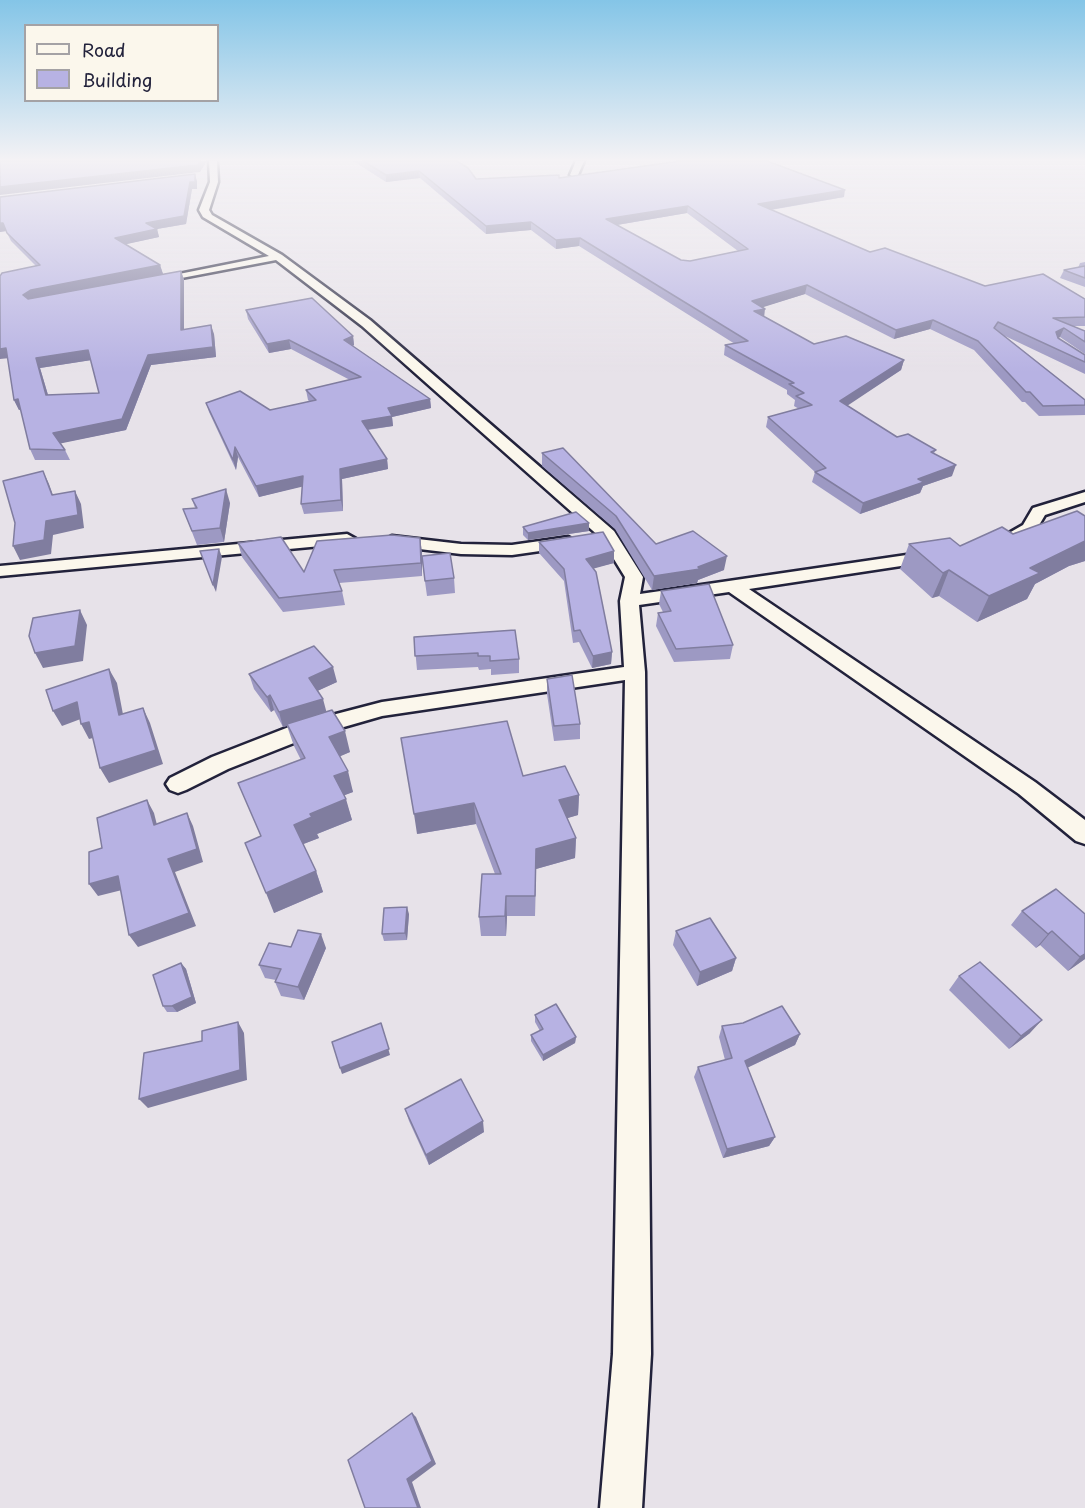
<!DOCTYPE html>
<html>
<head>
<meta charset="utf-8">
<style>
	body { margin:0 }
	#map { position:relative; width:1085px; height:1508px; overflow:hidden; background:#e7e2e9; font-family:"Playpen Sans",sans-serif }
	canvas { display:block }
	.legend { position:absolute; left:24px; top:24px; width:195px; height:78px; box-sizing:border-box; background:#fbf7ec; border:2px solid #a4a2a5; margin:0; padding:8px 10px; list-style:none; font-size:18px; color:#22223b }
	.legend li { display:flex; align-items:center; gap:12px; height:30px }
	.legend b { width:30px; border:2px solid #a4a2a5 }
</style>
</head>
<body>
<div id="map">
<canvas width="1085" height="1508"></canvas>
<ul class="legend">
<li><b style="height:8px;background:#fbf7ec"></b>Road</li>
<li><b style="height:16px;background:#b7b2e3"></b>Building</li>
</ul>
</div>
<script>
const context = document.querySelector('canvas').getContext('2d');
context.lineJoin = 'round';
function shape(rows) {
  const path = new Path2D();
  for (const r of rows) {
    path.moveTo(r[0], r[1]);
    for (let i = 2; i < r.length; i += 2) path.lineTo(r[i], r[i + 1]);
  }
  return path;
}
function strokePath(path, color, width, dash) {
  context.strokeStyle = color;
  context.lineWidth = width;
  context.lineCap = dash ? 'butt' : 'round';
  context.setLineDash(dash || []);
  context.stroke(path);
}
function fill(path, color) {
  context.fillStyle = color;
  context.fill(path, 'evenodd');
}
const street = shape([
	[209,161,217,161,218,182,209,210,212,215,282,255,370,320,614,531,643,577,640,594,934,551,940,552,943,556,940,560,934,561,749,589,1035,782,1085,820,1085,844,1076,841,1019,794,729,592,639,605,645,672,651,1354,642,1508,600,1508,613,1354,625,680,382,716,309,737,228,769,186,790,178,793,170,790,166,784,170,778,212,757,294,725,382,702,624,667,620,601,625,577,601,538,362,326,276,260,150,284,150,280,154,279,269,256,203,217,199,210,210,182,209,161],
	[576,161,584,161,578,175,574,177,570,175,576,161],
	[1085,492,1085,502,1045,515,1035,532,1024,541,1004,546,995,541,1023,525,1033,508,1085,492],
	[347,534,356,539,353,543,0,576,0,566,347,534],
	[392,536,461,544,512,545,568,537,577,542,568,547,512,555,461,554,386,545,383,541,392,536]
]);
strokePath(street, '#22223b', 5);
fill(street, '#fbf7ec');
fill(shape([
	[353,161,457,161,476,179,559,178,844,197,771,210,870,252,985,286,1085,299,1085,326,1073,326,1085,331,1085,354,1060,337,1058,338,1085,355,1085,374,1005,336,1085,400,1085,415,1039,416,1025,402,1022,402,974,350,930,329,894,339,805,294,762,307,764,317,814,344,904,360,901,370,847,405,897,437,936,450,934,453,952,476,923,486,920,493,860,514,812,482,815,472,766,427,768,417,799,409,794,406,795,400,787,394,787,390,724,355,725,345,735,344,579,246,556,249,531,230,486,234,420,178,386,182],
	[687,213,738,251,690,261,681,260,617,225],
	[195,174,197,182,197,189,192,189,186,224,157,229,159,237,126,244,160,265,163,274,181,271,184,280,184,329,214,334,216,357,151,365,126,430,60,443,65,450,70,460,35,460,30,449,21,409,19,410,14,400,8,358,36,266,11,241,6,231,0,232,0,197],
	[91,360,99,393,48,395,40,368],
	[1085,262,1085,287,1060,278,1064,270,1078,268,1080,263],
	[246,310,353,336,354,345,353,346,430,399,431,408,392,417,393,426,368,430,387,459,388,469,342,479,343,511,304,514,301,504,302,486,259,497,238,457,236,470,209,412,206,403,270,410,310,402,308,400,306,390,350,380,291,349,269,353,248,319],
	[542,453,656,544,724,570,698,580,697,583,652,590,615,529,542,466],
	[192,499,230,503,224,542,197,545,183,509,195,508],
	[1085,516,1085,561,1069,566,1035,584,1027,599,977,622,939,596,932,598,900,569,909,544,960,546],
	[523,527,589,531,528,540,523,535],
	[539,542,614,563,593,568,612,652,611,664,592,668,579,642,573,643,564,581,539,553],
	[238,543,304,572,422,552,422,556,454,578,455,593,427,596,422,560,422,576,339,583,342,591,345,605,283,612,242,557],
	[661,591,733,645,730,659,674,662,656,626,658,613,663,612,659,604],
	[414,637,519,659,519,673,491,675,491,669,479,670,478,667,417,670],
	[249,674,337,682,317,691,326,712,350,752,340,756,353,792,344,795,352,820,317,834,319,838,303,844,316,871,323,892,274,913,261,836,238,783,301,760,294,746,287,726,283,727,274,710,271,712,254,689],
	[547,679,580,724,580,739,554,741,547,694],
	[523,776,579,795,578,815,567,818,576,838,575,858,536,869,535,916,507,916,506,936,481,936,479,917,495,874,476,824,417,834],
	[1056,889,1085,959,1068,971,1040,945,1036,948,1011,925,1022,911],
	[409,914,407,940,384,941,382,934],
	[676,931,736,958,732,971,697,986,673,945],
	[291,947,326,948,304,1000,281,996,275,982,276,980,265,978,259,965],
	[181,963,186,969,196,1003,177,1012,167,1012,163,1006],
	[959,976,1030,1033,1009,1049,949,990],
	[535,1015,576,1037,575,1043,543,1061,531,1041,531,1035,540,1031,535,1022],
	[722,1026,800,1034,795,1045,747,1068,775,1137,769,1146,723,1158,694,1077,698,1067,725,1060,719,1037],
	[405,1109,484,1132,429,1165,409,1121]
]), '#9d99c3');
fill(shape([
	[200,161,207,161,200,172,0,195,0,187],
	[419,171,420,178,386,182,386,175],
	[195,174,197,182,197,189,192,189,186,224,157,229,159,237,118,246,115,238,146,223,190,182],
	[845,190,844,197,757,212,758,204],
	[688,206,687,213,605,227,606,219],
	[531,222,531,230,486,234,486,226],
	[0,223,3,223,6,231,0,232],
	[580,238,579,246,556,249,556,240],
	[160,265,163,274,27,304,23,295,31,290],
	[181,271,184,280,184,339,181,330],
	[807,285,805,294,751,311,752,301],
	[765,309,764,318,754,311],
	[933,320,930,329,894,339,896,330],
	[211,325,214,334,216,357,151,365,126,430,58,444,53,433,148,355],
	[1064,328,1060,337,1052,341,1056,332],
	[353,336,354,345,346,349,344,340],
	[289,340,291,349,269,353,267,344],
	[6,348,10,358,0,359,0,349],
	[88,350,92,360,40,368,51,405,46,395,36,358],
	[904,360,901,370,838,412,840,401],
	[18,399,23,409,19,410,14,400],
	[430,399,431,408,392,417,393,426,364,430,362,421,388,408],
	[235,447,238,457,236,470,233,460],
	[387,459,388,469,342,479,343,511,341,500,340,469],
	[956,465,952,476,923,486,920,493,860,514,863,503,918,479],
	[43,471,49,484,58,509,52,495],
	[303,476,305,486,259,497,256,486],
	[226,489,230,503,224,542,220,528],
	[75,491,81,504,84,528,53,535,51,554,20,560,13,546,46,521],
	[589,523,589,531,528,540,528,533],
	[420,538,422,552,422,576,421,563],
	[1085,541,1085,561,1069,566,1035,584,1027,599,977,622,989,596,1030,568],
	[219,549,222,557,216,592,213,585],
	[614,551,614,563,585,571,586,559],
	[727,556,724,570,698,580,697,583,652,590,654,576,698,567],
	[949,570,939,596,932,598,943,573],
	[80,610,87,625,83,661,43,668,35,653],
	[612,652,611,664,592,668,593,656],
	[333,667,337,682,313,693,309,678],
	[109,669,117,683,126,730,119,715],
	[270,695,274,710,271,712,267,697],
	[323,699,327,714,283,727,279,712],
	[77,702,86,717,62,726,53,711],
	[143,708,150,723,163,764,109,783,100,768],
	[89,722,97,737,89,739,81,724],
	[345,731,350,752,334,759,329,737],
	[348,771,353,792,340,797,334,776],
	[579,795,578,815,558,821,559,800],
	[346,799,352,820,317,834,319,838,301,845,294,825,310,814],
	[147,800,154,813,160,837,154,825],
	[474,803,476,824,417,834,414,814],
	[187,813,193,826,203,862,175,872,196,926,138,947,129,935,168,859],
	[576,838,575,858,536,869,535,916,536,849],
	[316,871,323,892,274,913,266,893],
	[118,876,126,889,98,896,89,884],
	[506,896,507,916,506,936,505,916],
	[407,907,409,914,407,940,405,933],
	[1052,931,1040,945,1036,948,1048,934],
	[321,934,326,948,304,1000,298,987],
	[1085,954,1085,959,1068,971,1080,957],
	[736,958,732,971,697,986,700,972],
	[181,963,186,969,196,1003,177,1012,172,1006],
	[1042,1020,1030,1033,1009,1049,1021,1036],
	[238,1022,244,1033,247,1080,148,1108,139,1099],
	[381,1023,390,1055,342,1074,340,1068],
	[800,1034,795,1045,740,1071,745,1061],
	[576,1037,575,1043,543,1061,543,1055],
	[483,1121,484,1132,429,1165,426,1155],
	[775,1137,769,1146,723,1158,727,1149],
	[412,1413,416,1417,436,1464,412,1482,421,1508,418,1508,407,1479]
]), '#807d9f');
const building = shape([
	[0,161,200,161,198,165,0,187,0,161],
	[363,161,457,161,468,168,476,179,559,175,559,178,680,161,767,161,845,190,758,204,870,252,885,248,985,286,1043,274,1085,299,1085,317,1053,318,1085,331,1085,342,1064,328,1056,332,1058,338,1085,355,1085,362,998,322,994,328,1085,400,1085,405,1043,406,1030,392,1026,392,978,341,933,320,896,330,807,285,752,301,765,309,754,311,814,344,846,336,904,360,840,401,897,437,908,434,936,450,931,452,956,465,918,479,924,482,863,503,815,472,826,468,768,417,812,405,796,396,804,393,789,384,794,383,725,345,748,341,580,238,556,240,531,222,486,226,419,171,386,175,363,161],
	[688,206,748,249,690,261,681,260,606,219,688,206],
	[195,174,195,182,190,182,184,216,146,223,157,229,115,238,160,265,31,290,23,295,28,299,181,271,181,330,211,325,213,347,148,355,122,419,53,433,65,450,30,449,18,399,14,400,6,348,0,349,0,276,2,273,40,265,7,233,3,223,0,223,0,197,195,174],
	[88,350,99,393,46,395,36,358,88,350],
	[1085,266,1085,278,1064,270,1085,266],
	[312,298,353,336,344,340,430,399,388,408,392,416,362,421,387,459,340,469,341,500,301,504,303,476,256,486,235,447,233,460,206,403,240,391,270,410,316,400,306,390,361,377,289,340,267,344,246,310,312,298],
	[563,448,656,544,693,531,727,556,698,567,700,569,654,576,616,516,542,453,563,448],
	[43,471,52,495,75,491,78,515,46,521,44,540,13,546,15,523,3,481,43,471],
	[226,489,220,528,192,531,183,509,197,508,192,499,226,489],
	[1077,511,1085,516,1085,541,1030,568,1040,573,989,596,949,570,943,573,909,544,950,538,960,546,1002,527,1013,534,1077,511],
	[576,512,589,523,528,533,523,527,576,512],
	[603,532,614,551,586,559,596,572,612,652,593,656,580,630,574,631,564,569,539,542,603,532],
	[392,535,420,538,421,563,334,570,342,591,279,598,238,543,281,537,304,572,317,541,392,535],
	[219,549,213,585,200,551,219,549],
	[450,553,454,578,425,581,422,556,450,553],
	[709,584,733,645,676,649,658,613,671,611,661,591,709,584],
	[80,610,75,646,35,653,29,636,33,618,80,610],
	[515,630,519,659,490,661,490,656,478,656,478,653,415,656,414,637,515,630],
	[314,646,333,667,309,678,323,699,279,712,270,695,267,697,249,674,314,646],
	[109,669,119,715,143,708,156,750,100,768,89,722,81,724,77,702,53,711,46,690,109,669],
	[572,675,580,724,554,726,547,679,572,675],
	[332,710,345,731,329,737,348,771,334,776,346,799,310,814,312,817,294,825,316,871,266,893,245,843,261,836,238,783,305,758,287,724,332,710],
	[507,721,523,776,565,766,579,795,559,800,576,838,536,849,535,896,506,896,505,916,479,917,482,874,501,874,474,803,414,814,401,738,507,721],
	[147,800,154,825,187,813,197,849,168,859,189,913,129,935,118,876,89,884,89,852,102,848,97,818,147,800],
	[1056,889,1085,914,1085,954,1080,957,1052,931,1048,934,1022,911,1056,889],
	[407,907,405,933,382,934,384,908,407,907],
	[710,918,736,958,700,972,676,931,710,918],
	[298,930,321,934,298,987,275,982,281,969,259,965,269,943,291,947,298,930],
	[980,962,1042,1020,1021,1036,959,976,980,962],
	[181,963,192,997,172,1006,163,1006,153,975,181,963],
	[556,1004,576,1037,543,1055,531,1035,543,1029,535,1015,556,1004],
	[782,1006,800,1034,745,1061,775,1137,727,1149,698,1067,732,1058,722,1026,743,1023,782,1006],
	[238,1022,240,1070,139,1099,144,1053,202,1041,202,1031,238,1022],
	[381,1023,389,1049,340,1068,332,1042,381,1023],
	[461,1079,483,1121,426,1155,405,1109,461,1079],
	[412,1413,432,1461,407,1479,418,1508,365,1508,348,1460,412,1413]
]);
fill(building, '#b7b2e3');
strokePath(building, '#807d9f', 1.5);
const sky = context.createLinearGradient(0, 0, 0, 372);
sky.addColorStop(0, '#84c5e7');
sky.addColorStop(0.43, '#f4f2f5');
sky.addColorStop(1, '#f4f2f500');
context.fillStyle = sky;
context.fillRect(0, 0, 1085, 372);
</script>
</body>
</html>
